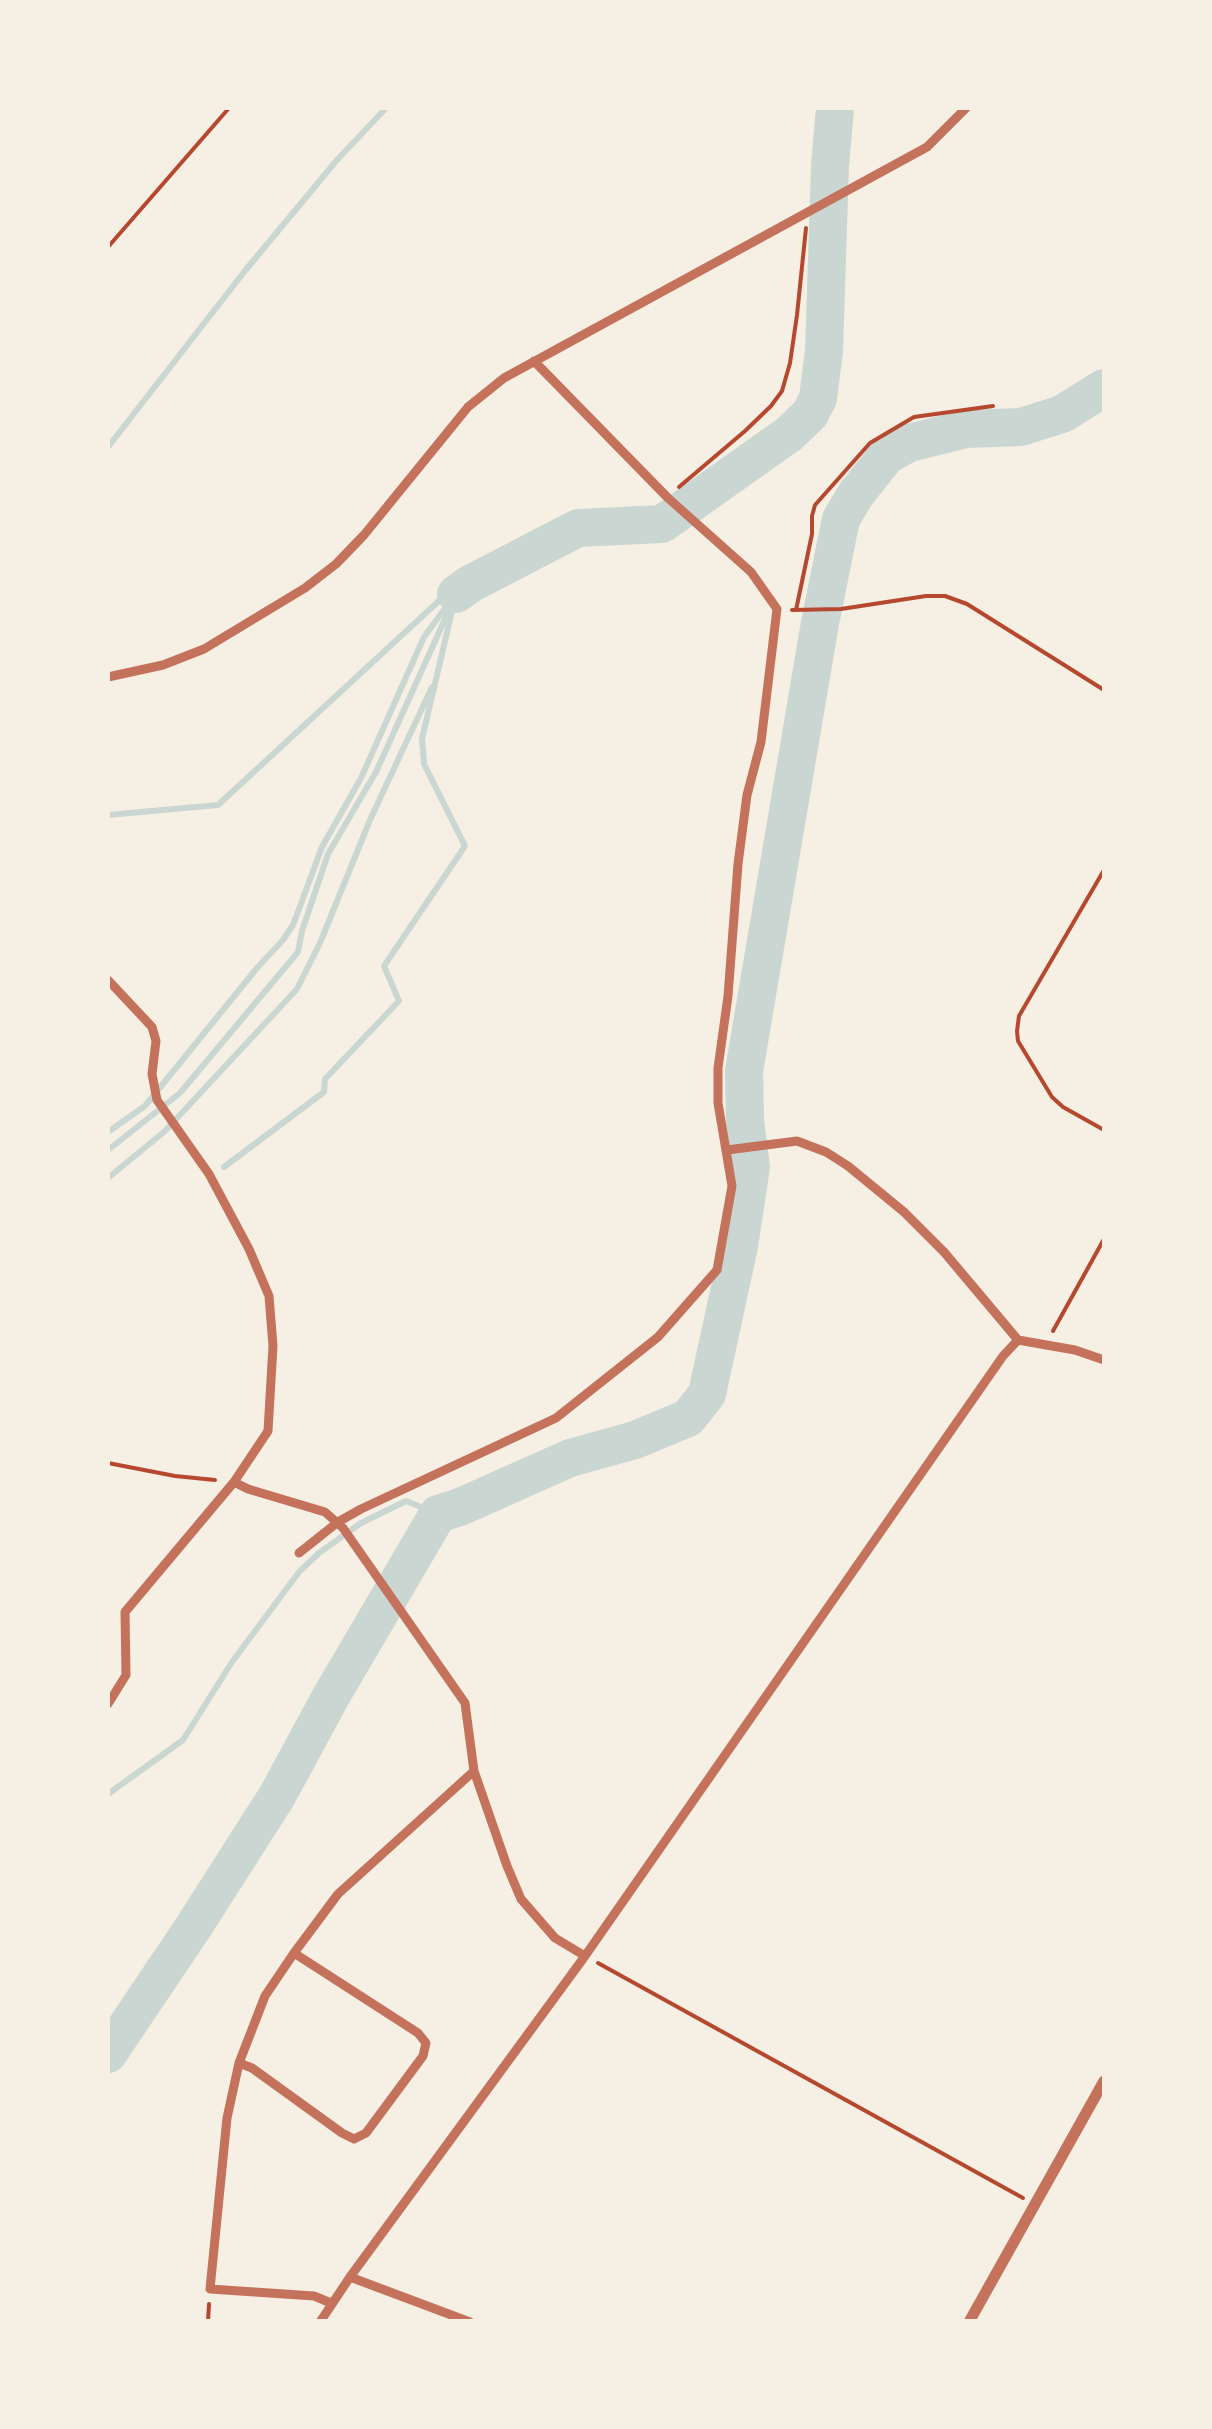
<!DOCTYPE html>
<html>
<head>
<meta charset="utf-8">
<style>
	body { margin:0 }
	#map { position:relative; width:1212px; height:2429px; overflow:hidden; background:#f6efe4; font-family:Mulish,sans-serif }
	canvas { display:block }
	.frame { position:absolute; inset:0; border:110px solid #f6efe4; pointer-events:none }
</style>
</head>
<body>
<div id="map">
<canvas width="1212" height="2429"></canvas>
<div class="frame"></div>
</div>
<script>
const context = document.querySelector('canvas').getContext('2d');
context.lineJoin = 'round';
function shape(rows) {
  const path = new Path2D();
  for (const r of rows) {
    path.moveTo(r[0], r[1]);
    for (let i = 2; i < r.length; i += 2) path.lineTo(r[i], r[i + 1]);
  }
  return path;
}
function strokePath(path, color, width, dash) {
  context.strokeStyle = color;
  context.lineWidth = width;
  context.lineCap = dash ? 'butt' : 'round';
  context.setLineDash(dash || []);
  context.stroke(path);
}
strokePath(shape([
	[108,447,244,272,337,160,386,108],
	[108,815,218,805,441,599,455,595],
	[108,1132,145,1106,257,968,283,940,293,925,322,847,361,778,424,637,446,607],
	[108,1150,180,1093,298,952,302,931,328,854,376,772,450,608],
	[224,1167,324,1092,325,1079,399,1001,384,966,465,846,424,764,422,739,456,594],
	[108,1178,165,1131,297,989,320,943,370,820,432,687],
	[108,1794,183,1740,232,1662,299,1572,319,1553,361,1523,406,1501,438,1514]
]), '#c9d6d2', 6);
strokePath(shape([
	[456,594,470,584,578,528,662,524,789,434,810,414,818,398,824,351,830,166,835,108],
	[108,2054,194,1926,277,1796,330,1698,438,1514,460,1507,570,1458,635,1440,688,1418,707,1394,739,1246,751,1167,745,1121,744,1071,820,623,841,519,856,494,887,455,909,443,966,429,1021,427,1062,414,1104,388]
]), '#c9d6d2', 38);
strokePath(shape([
	[108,247,229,108],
	[679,487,745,431,771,406,782,391,790,363,797,315,806,228],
	[792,610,841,609,926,596,945,596,967,604,1104,690],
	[796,610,812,534,812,516,815,505,870,443,914,417,993,406],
	[1104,870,1019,1016,1017,1031,1018,1041,1052,1097,1063,1107,1104,1130],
	[1053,1331,1104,1239],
	[108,1463,175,1476,215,1480],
	[598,1963,1023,2198],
	[208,2322,209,2304]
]), '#b5482f', 4);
strokePath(shape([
	[108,677,163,665,204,649,305,588,336,564,364,535,468,407,504,378,927,147,966,108],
	[108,980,152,1027,156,1041,152,1074,157,1100,209,1174,249,1249,269,1296,273,1346,268,1431,234,1482,125,1612,126,1675,108,1704],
	[727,1150,797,1141,826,1152,848,1166,904,1212,944,1252,1018,1340,1075,1350,1104,1360],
	[234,1482,248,1489,325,1512,343,1528,465,1703,474,1771,507,1866,521,1899,555,1938,585,1956],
	[299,1553,338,1522,361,1509,556,1418,658,1337,717,1270,732,1186,718,1103,718,1068,728,996,738,864,747,795,761,742,777,609,751,572,668,498,534,361],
	[239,2063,252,2068,342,2133,354,2139,366,2133,423,2056,426,2043,418,2033,294,1953],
	[350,2277,470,2322],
	[331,2303,314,2296,210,2289,227,2118,239,2063,265,1996,294,1953,338,1894,474,1771],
	[320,2322,350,2277,585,1956,1003,1356,1018,1340]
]), '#c5725c', 9);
strokePath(shape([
	[969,2322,1104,2081]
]), '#c5725c', 11);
</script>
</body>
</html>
